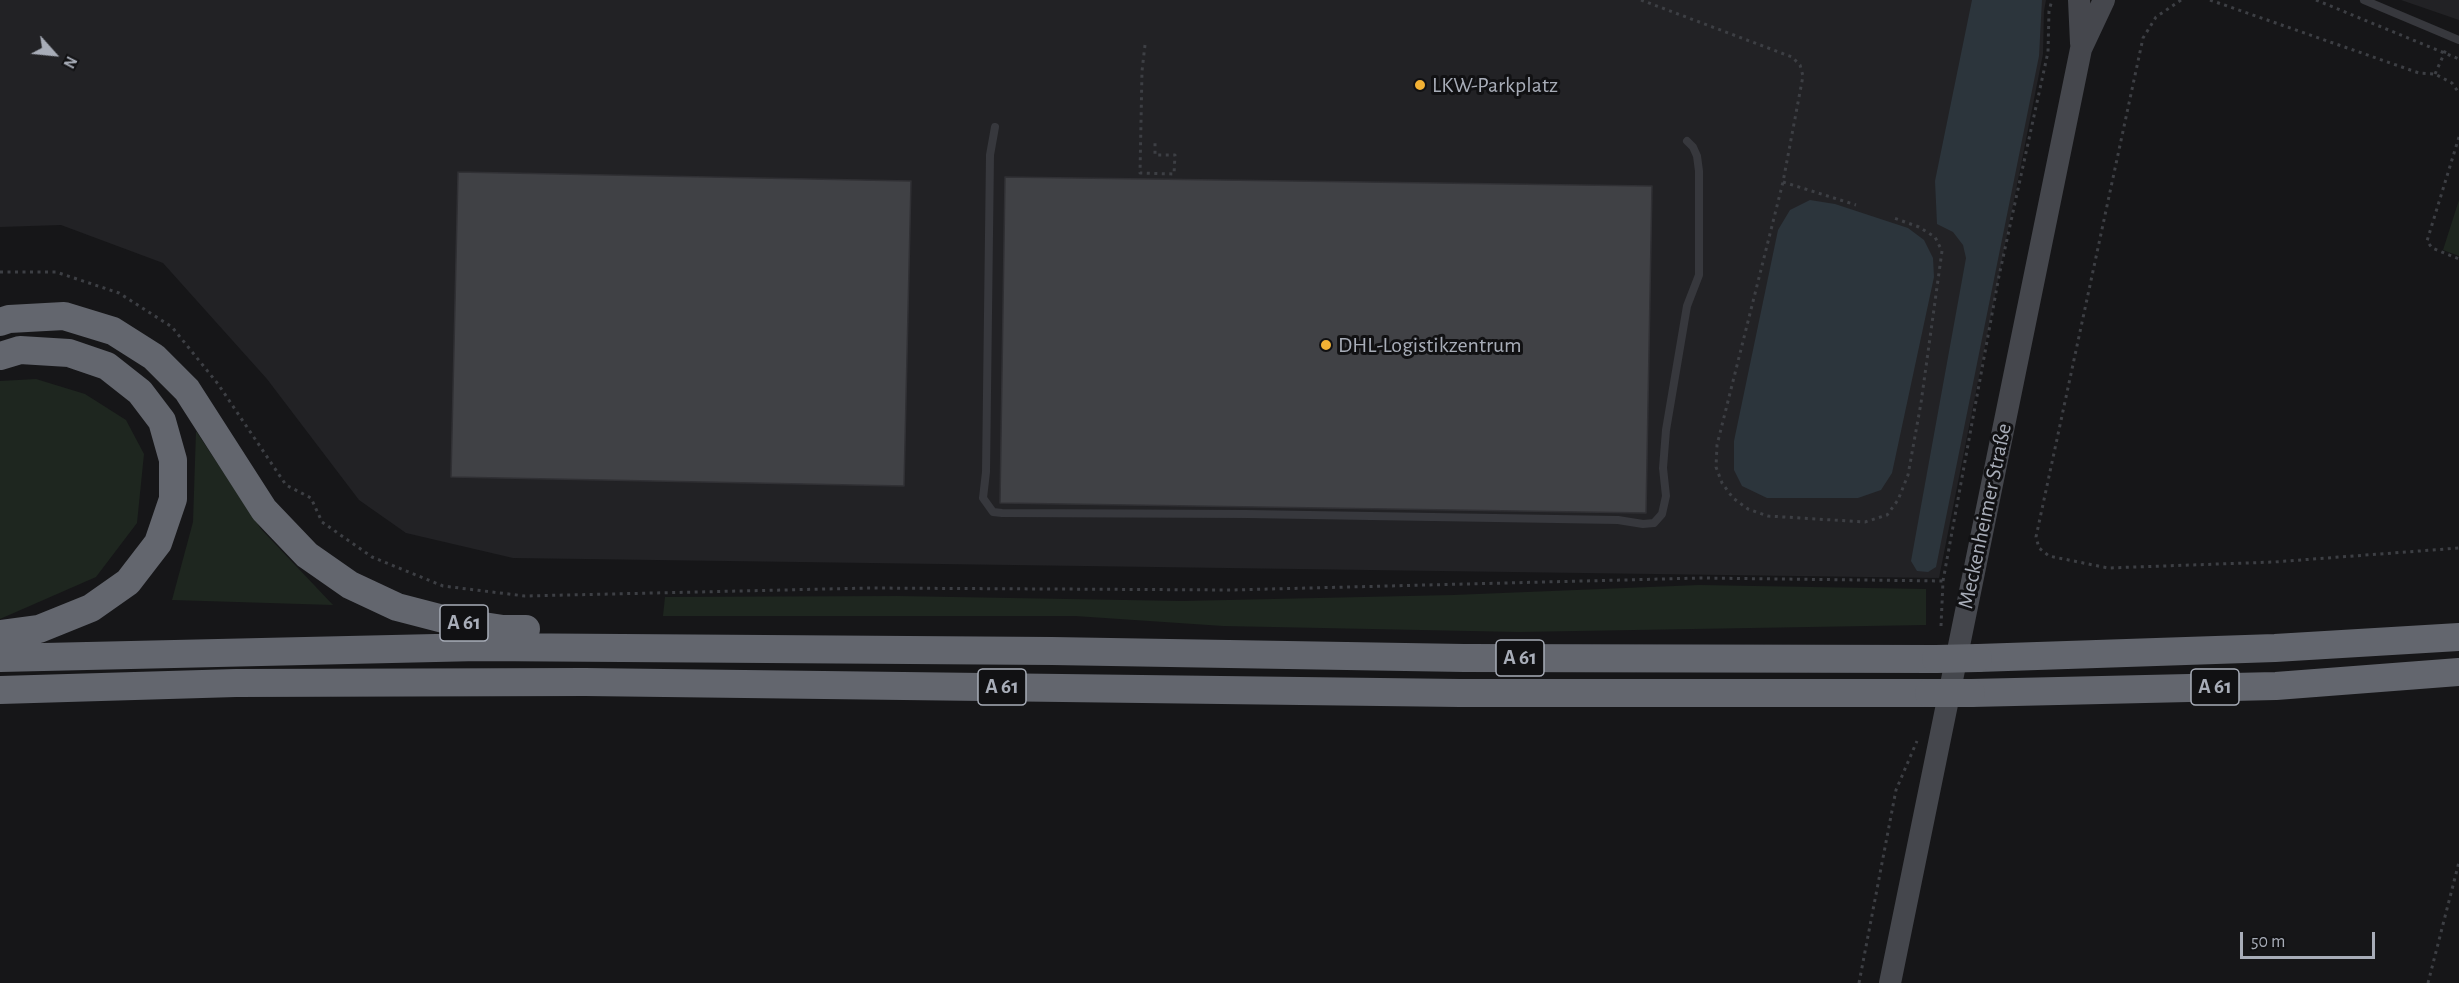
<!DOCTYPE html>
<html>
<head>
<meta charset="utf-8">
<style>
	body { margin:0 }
	#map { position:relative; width:2459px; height:983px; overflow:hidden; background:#161618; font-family:"Alegreya Sans",sans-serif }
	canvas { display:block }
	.north { position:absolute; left:24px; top:24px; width:60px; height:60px; -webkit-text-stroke:4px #111113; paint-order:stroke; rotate:117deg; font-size:16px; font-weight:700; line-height:24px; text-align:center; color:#a8adb8 }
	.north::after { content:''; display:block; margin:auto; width:21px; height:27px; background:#a8adb8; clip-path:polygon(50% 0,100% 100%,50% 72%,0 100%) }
	.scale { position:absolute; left:2240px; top:932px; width:135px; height:27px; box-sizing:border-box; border:3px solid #a8adb8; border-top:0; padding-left:8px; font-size:18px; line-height:21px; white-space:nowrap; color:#a8adb8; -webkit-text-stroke:4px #111113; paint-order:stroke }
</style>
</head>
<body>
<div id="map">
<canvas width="2459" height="983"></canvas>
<div class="north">N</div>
<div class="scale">50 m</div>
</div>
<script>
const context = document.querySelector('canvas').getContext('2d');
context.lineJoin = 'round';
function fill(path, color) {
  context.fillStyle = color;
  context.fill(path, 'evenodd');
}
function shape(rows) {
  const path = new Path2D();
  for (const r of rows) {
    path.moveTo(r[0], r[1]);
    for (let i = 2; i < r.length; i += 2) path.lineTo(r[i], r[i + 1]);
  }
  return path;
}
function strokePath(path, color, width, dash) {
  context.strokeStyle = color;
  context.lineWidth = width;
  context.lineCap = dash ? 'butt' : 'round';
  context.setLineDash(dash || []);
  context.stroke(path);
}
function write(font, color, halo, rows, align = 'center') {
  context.font = font + ' "Alegreya Sans",sans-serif';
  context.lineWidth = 6;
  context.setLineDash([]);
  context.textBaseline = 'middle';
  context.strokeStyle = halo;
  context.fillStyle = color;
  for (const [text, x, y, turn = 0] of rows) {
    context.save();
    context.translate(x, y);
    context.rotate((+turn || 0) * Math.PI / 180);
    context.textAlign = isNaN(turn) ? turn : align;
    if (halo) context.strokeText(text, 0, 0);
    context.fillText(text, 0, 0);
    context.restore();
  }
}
fill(shape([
	[0,0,2046,0,2044,11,2043,54,1939,578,513,558,406,533,359,500,267,379,163,263,61,225,0,227],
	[2401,0,2459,0,2459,20]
]), '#222225');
fill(shape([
	[2459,200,2459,256,2443,250],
	[36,379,85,394,126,420,144,454,137,523,96,577,0,619,0,381],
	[196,431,261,529,333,605,172,600,193,522],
	[1699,585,1926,589,1926,625,1519,632,1223,626,1075,616,663,616,665,597,897,596,1182,601,1453,595]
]), '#1e261f');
fill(shape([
	[1972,0,2042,0,2039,56,1936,567,1928,572,1917,571,1911,561,1966,258,1963,245,1953,232,1937,224,1935,181],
	[1810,200,1835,204,1908,228,1924,240,1933,258,1934,277,1892,473,1881,490,1858,498,1767,498,1742,486,1734,470,1734,441,1778,230,1790,210]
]), '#2c353c');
const building = shape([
	[458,172,911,181,904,486,451,477,458,172],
	[1005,177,1652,186,1646,513,1000,503,1005,177]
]);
fill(building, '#404145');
strokePath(building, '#303034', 1.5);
strokePath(shape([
	[1641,0,1792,57,1800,65,1803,76,1783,182,1717,445,1716,467,1722,483,1733,498,1748,509,1768,516,1865,522,1887,515,1898,500,1908,475,1921,403,1942,251,1935,237,1919,227,1891,217],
	[2181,0,2156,17,2143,38,2036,537,2039,548,2049,556,2108,568,2274,562,2459,548],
	[2210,0,2419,73,2435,74,2452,83,2459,93],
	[2316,0,2459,59],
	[1145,45,1142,71,1140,173,1174,174,1175,155,1155,155,1155,142],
	[2435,74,2447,47],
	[2459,137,2427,241,2432,248,2459,259],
	[1783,182,1856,205],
	[0,272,56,272,119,293,172,327,218,384,286,485,311,498,322,522,372,557,443,586,525,596,869,588,1231,590,1701,578,1943,581],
	[1941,626,1943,581,1999,276,2048,52,2049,11,2052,0],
	[1859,983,1896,790,1917,741],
	[2428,983,2459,862]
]), '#3d3f44', 3, [3, 4.5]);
strokePath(shape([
	[2364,0,2459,40],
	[995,127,990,155,986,472,983,498,993,512,1002,513,1247,514,1618,520,1643,524,1654,523,1662,514,1666,496,1663,468,1666,430,1687,306,1699,275,1699,171,1697,156,1693,147,1687,141]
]), '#37383d', 8);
strokePath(shape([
	[2079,0,2081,43],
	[1890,983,2081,49,2104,0]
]), '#45474d', 22);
strokePath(shape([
	[0,322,9,319,64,316,113,331,154,357,187,390,264,510,307,555,350,585,397,607,451,621,503,629,526,629],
	[0,356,20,350,69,353,107,366,140,392,162,421,173,460,173,499,158,543,128,582,91,608,39,629,0,634],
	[0,658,479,647,1052,651,1464,658,1936,659],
	[1978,658,2275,648,2459,637],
	[0,690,236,683,585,682,1460,693,1929,693],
	[1971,693,2276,686,2459,672]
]), '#63666e', 28);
strokePath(shape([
	[1936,659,1978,658],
	[1929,693,1971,693]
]), '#63666e', 28);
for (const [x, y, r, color] of [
	[1420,85,6,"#f2b134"],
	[1326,345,6,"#f2b134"]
]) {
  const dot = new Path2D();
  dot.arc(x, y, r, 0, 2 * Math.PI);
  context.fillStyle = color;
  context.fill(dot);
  strokePath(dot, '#111113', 2);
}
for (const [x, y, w] of [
	[464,623,48],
	[1520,658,48],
	[1002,687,48],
	[2215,687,48]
]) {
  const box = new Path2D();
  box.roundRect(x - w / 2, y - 18, w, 36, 4.5);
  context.fillStyle = '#111113';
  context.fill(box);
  strokePath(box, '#a8adb8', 1.5);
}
write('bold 21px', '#a8adb8', null, [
	["A 61",464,623],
	["A 61",1520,658],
	["A 61",1002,687],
	["A 61",2215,687]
]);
write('22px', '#a8adb8', '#111113', [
	["LKW-Parkplatz",1432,85],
	["DHL-Logistikzentrum",1338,345]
], 'left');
write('22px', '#a8adb8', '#111113', [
	["Meckenheimer Straße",1985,516,-78]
]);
</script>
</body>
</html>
